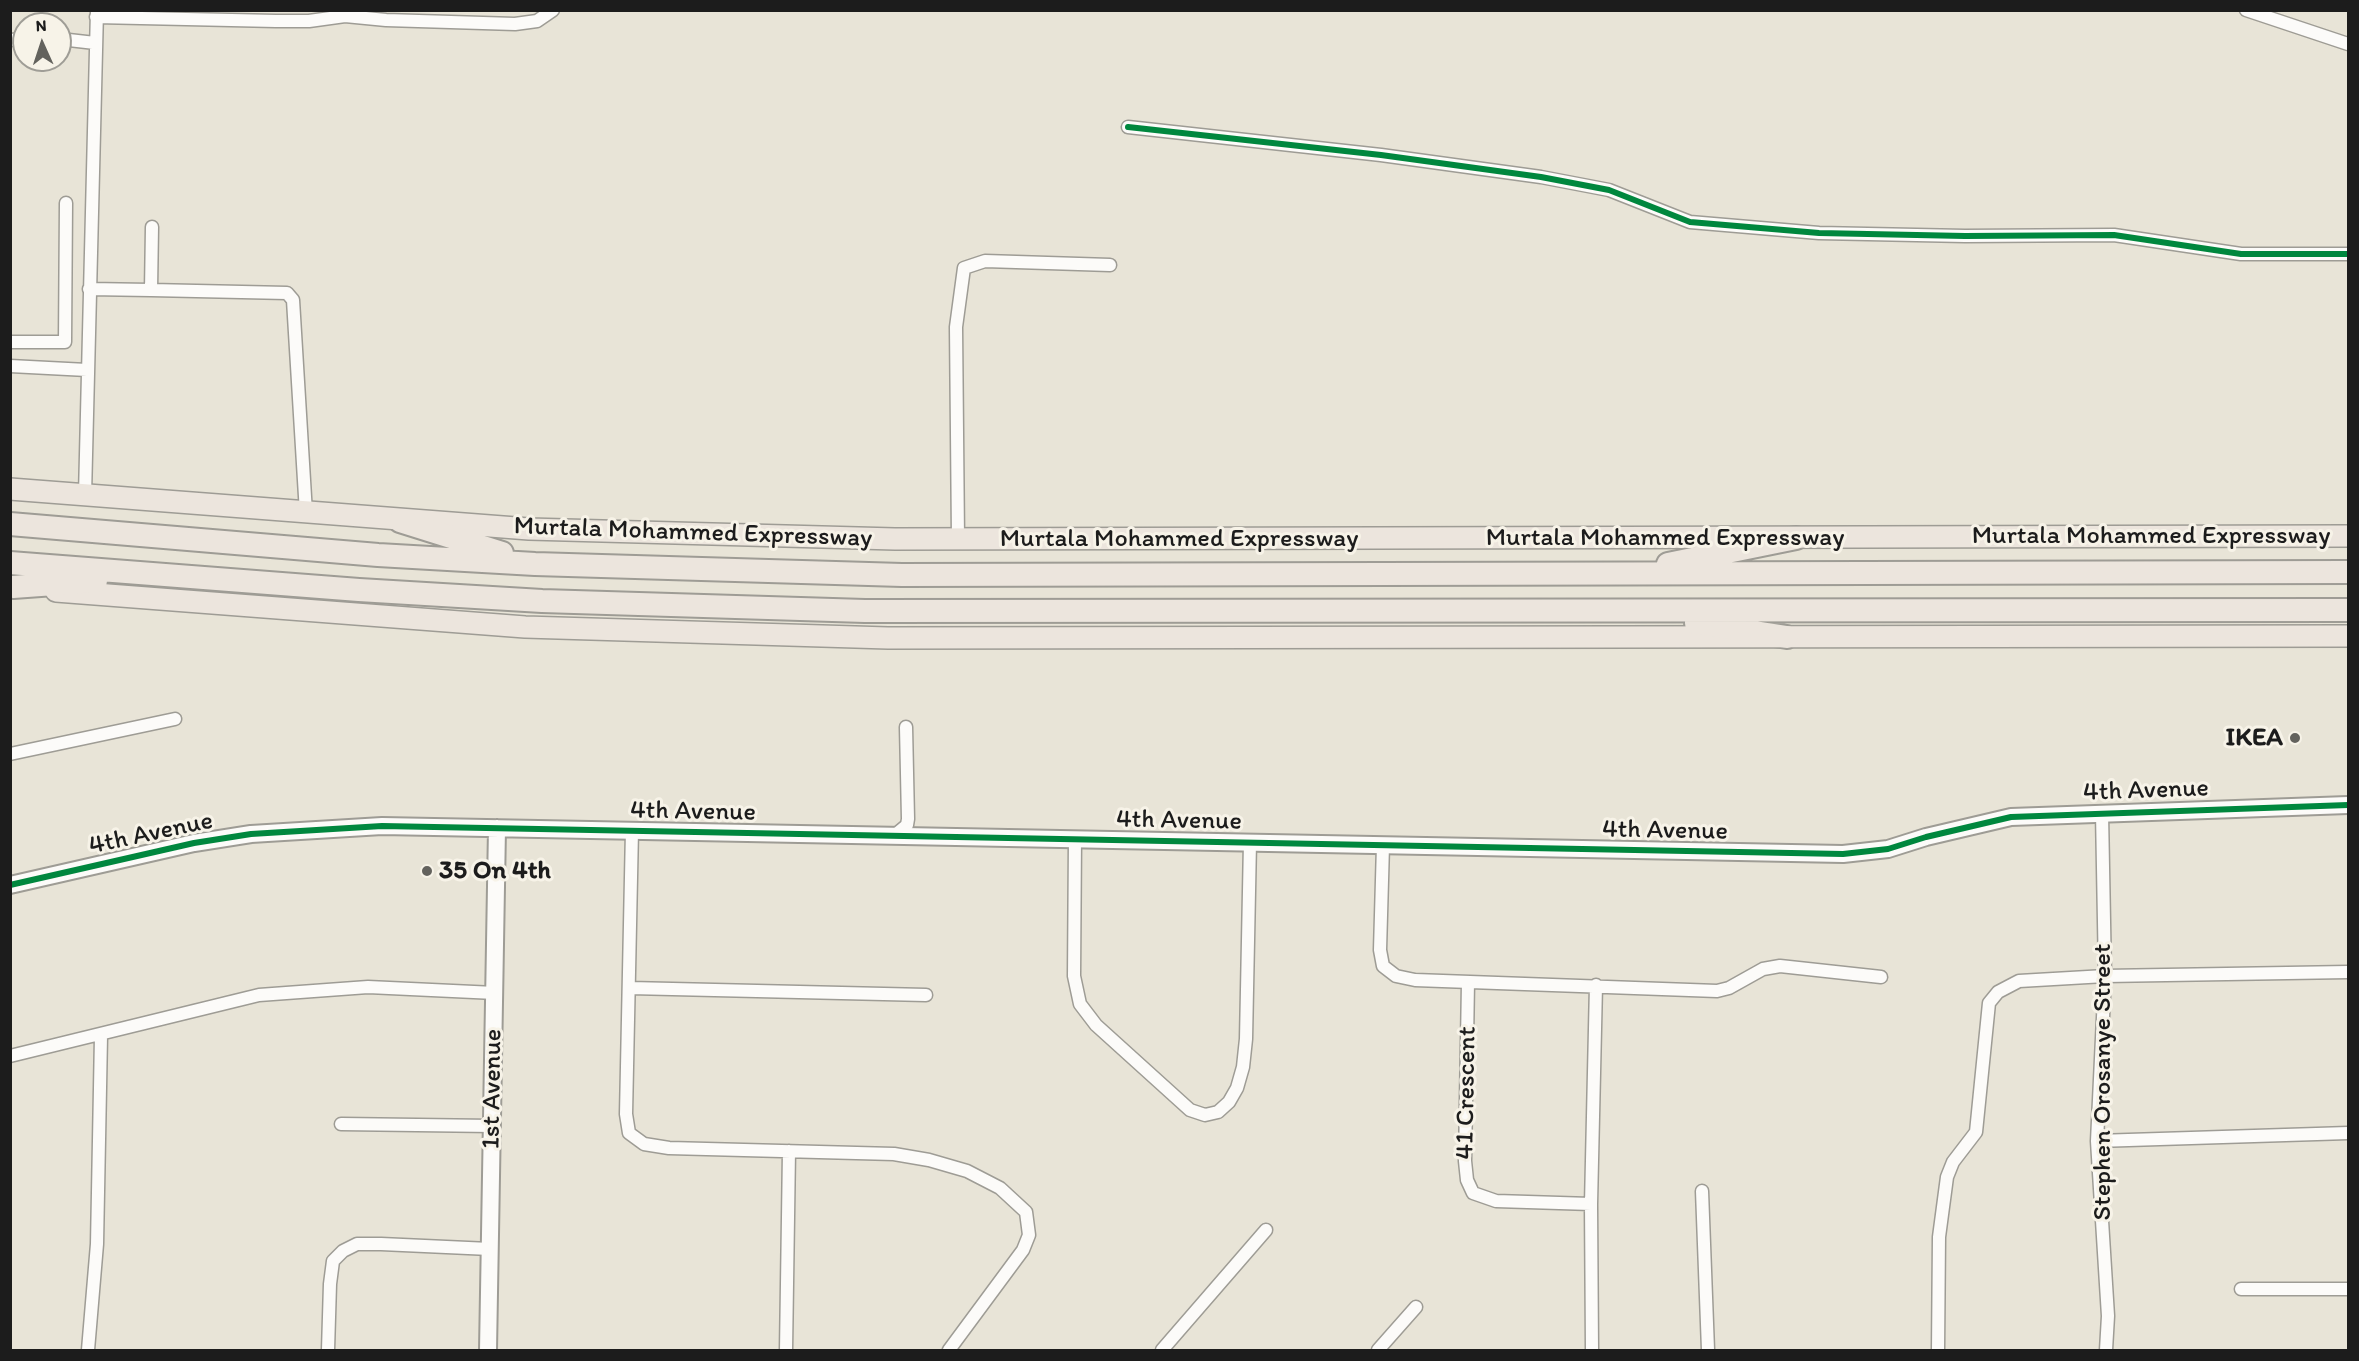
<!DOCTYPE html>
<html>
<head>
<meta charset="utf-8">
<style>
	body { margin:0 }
	#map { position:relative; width:2359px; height:1361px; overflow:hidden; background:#e8e4d7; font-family:Itim,sans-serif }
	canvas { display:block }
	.frame { position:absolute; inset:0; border:12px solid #1c1c1c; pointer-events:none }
	.north { position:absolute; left:12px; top:12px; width:60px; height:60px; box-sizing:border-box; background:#f7f3e8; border:2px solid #9f9d96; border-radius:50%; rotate:357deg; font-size:16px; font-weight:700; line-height:24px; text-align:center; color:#1c1c1c }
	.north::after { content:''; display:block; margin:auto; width:21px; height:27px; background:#63625d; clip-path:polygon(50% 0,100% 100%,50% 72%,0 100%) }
</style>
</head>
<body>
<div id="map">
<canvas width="2359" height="1361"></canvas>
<div class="frame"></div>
<div class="north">N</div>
</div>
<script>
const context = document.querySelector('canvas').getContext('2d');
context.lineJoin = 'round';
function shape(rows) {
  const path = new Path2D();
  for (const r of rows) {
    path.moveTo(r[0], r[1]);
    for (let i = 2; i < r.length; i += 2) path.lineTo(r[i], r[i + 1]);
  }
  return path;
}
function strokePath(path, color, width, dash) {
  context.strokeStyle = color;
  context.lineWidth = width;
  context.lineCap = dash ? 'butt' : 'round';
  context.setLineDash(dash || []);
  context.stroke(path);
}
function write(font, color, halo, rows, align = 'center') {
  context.font = font + ' Itim,sans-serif';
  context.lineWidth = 6;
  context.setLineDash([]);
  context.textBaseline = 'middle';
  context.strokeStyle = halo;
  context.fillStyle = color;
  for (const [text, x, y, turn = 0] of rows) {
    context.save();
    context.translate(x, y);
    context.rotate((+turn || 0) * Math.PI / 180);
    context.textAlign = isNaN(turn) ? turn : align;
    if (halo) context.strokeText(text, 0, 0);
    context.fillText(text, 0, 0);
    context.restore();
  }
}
const minor = shape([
	[2246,10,2348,44],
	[96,17,276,21,309,21,345,16,386,20,515,24,537,21,553,10],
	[60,39,95,43],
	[10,40,24,39],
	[1128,127,1381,155,1541,177,1609,190,1690,222,1819,233,1965,236,2114,235,2241,254,2348,254],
	[89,289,151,290,152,227],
	[151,290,287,293,293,300,306,513],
	[10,342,65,342,66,203],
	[10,366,87,370],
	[85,495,97,10],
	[958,539,956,327,964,268,985,261,1110,265],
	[10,754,175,719],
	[2102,813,2105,976,2097,1141,2108,1316,2106,1350],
	[632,830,626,1114,629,1133,644,1144,669,1148,894,1154,929,1160,967,1171,1000,1188,1026,1212,1029,1235,1023,1250,949,1350],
	[895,835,907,825,908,819,906,727],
	[1075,838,1074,976,1080,1004,1096,1025,1190,1110,1205,1115,1218,1112,1229,1102,1237,1088,1243,1067,1246,1039,1250,842],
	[1383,845,1380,950,1383,966,1396,976,1415,980,1717,991,1729,988,1763,969,1780,966,1881,977],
	[1468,982,1465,1161,1467,1180,1473,1193,1496,1201,1591,1204],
	[630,988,926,995],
	[10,1056,259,995,368,987,495,993],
	[341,1124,493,1126],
	[2097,1141,2348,1133],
	[1702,1191,1708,1350],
	[2241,1289,2348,1289],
	[88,1350,97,1244,101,1036],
	[328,1350,330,1284,333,1261,343,1251,357,1244,381,1244,490,1249],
	[786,1350,789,1151],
	[1162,1350,1266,1230],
	[1378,1350,1416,1307],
	[1592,1350,1591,1204,1596,985],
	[1938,1350,1939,1237,1947,1177,1953,1162,1976,1132,1989,1003,1998,992,2019,981,2105,976,2348,972]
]);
const tertiary = shape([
	[10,885,194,843,251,834,382,826,1843,854,1888,849,1926,837,2011,817,2348,805],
	[488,1350,497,828]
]);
const trunk = shape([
	[10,489,529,529,895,539,2348,536],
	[56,591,525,627,888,638,2348,636]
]);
const motorway = shape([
	[400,521,502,553],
	[10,524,378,555,535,564,902,575,2348,572],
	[10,563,359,590,542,601,865,611,2348,610],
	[1668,564,1796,538],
	[13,587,96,581],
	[1696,623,1787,637]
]);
strokePath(minor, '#9e9c95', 15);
strokePath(tertiary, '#9e9c95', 20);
strokePath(trunk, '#9e9c95', 24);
strokePath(motorway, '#9e9c95', 26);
strokePath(minor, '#fcfbf9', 12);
strokePath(tertiary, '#fcfbf9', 16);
strokePath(trunk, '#ece5dd', 21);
strokePath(motorway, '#ece5dd', 22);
strokePath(shape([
	[1128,127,1381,155,1541,177,1609,190,1690,222,1819,233,1965,236,2114,235,2241,254,2348,254],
	[10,885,194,843,251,834,382,826,1843,854,1888,849,1926,837,2011,817,2348,805]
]), '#00873e', 6);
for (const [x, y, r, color] of [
	[2295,738,6,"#63625d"],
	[427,871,6,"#63625d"]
]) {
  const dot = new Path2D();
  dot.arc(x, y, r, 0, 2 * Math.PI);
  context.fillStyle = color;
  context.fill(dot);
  strokePath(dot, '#f7f3e8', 2);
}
write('26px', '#1c1c1c', '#f7f3e8', [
	["Murtala Mohammed Expressway",693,533,2],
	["Murtala Mohammed Expressway",2151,536],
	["Murtala Mohammed Expressway",1665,538],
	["Murtala Mohammed Expressway",1179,539],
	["4th Avenue",2146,791,-2],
	["4th Avenue",693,812,1],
	["4th Avenue",1179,821,1],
	["4th Avenue",1665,831,1],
	["4th Avenue",151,834,-12],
	["Stephen Orosanye Street",2103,1082,-90],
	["1st Avenue",493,1089,-89],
	["41 Crescent",1467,1093,-89]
]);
write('bold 26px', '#1c1c1c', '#f7f3e8', [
	["IKEA",2283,738],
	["35 On 4th",439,871,"left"]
], 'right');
</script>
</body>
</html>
